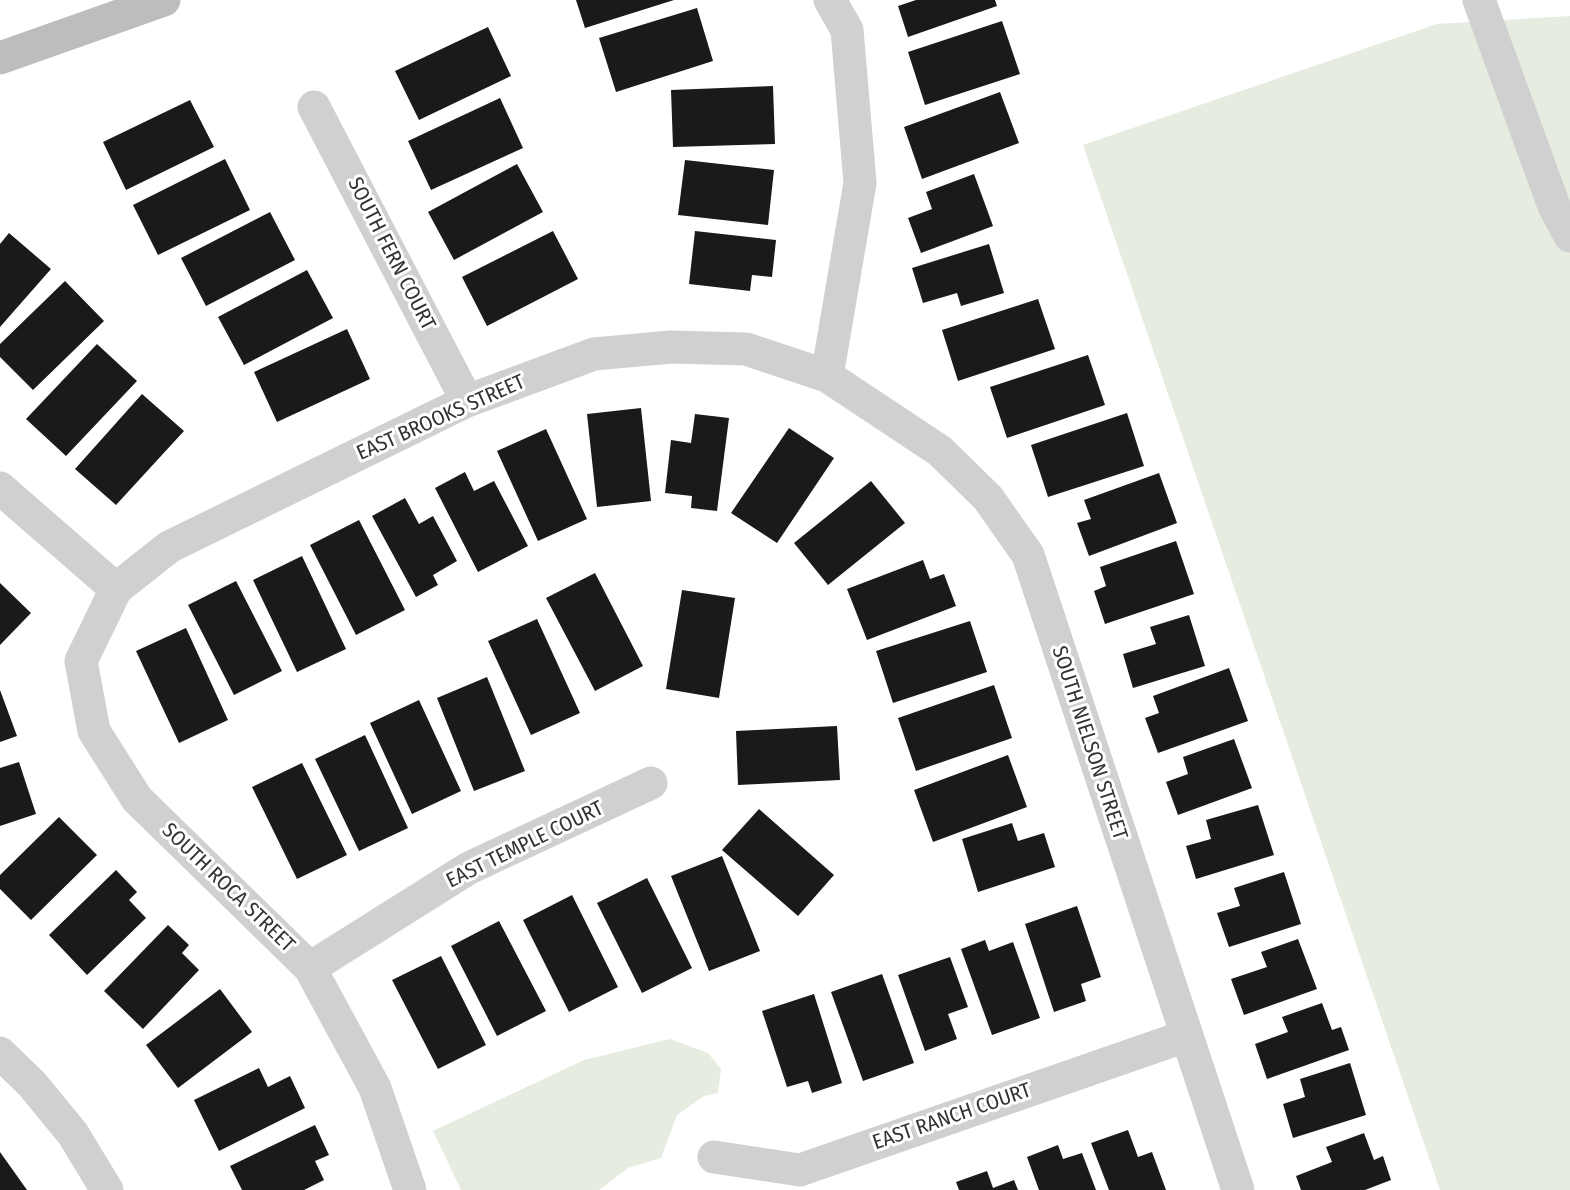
<!DOCTYPE html>
<html>
<head>
<meta charset="utf-8">
<style>
	body { margin:0 }
	canvas { display:block; background:#fff }
</style>
</head>
<body>
<canvas width="1570" height="1190"></canvas>
<script>
const context = document.querySelector('canvas').getContext('2d');
context.lineJoin = 'round';
function fill(path, color) {
  context.fillStyle = color;
  context.fill(path, 'evenodd');
}
function shape(rows) {
  const path = new Path2D();
  for (const r of rows) {
    path.moveTo(r[0], r[1]);
    for (let i = 2; i < r.length; i += 2) path.lineTo(r[i], r[i + 1]);
  }
  return path;
}
function strokePath(path, color, width, dash) {
  context.strokeStyle = color;
  context.lineWidth = width;
  context.lineCap = dash ? 'butt' : 'round';
  context.setLineDash(dash || []);
  context.stroke(path);
}
function write(font, color, halo, rows, align = 'center') {
  context.font = font + ' "Fira Sans Condensed",sans-serif';
  context.lineWidth = 6;
  context.setLineDash([]);
  context.textBaseline = 'middle';
  context.strokeStyle = halo;
  context.fillStyle = color;
  for (const [text, x, y, turn = 0] of rows) {
    context.save();
    context.translate(x, y);
    context.rotate((+turn || 0) * Math.PI / 180);
    context.textAlign = isNaN(turn) ? turn : align;
    if (halo) context.strokeText(text, 0, 0);
    context.fillText(text, 0, 0);
    context.restore();
  }
}
fill(shape([
	[1570,16,1570,1190,1440,1190,1083,145,1437,24],
	[670,1039,708,1053,721,1069,718,1093,704,1096,677,1115,661,1158,628,1168,599,1190,461,1190,433,1131,584,1060]
]), '#e6ecdf');
fill(shape([
	[576,0,674,0,585,28],
	[916,0,995,0,997,6,908,37,898,6],
	[697,8,713,61,616,92,599,38],
	[1002,21,1020,74,925,105,908,52],
	[488,27,511,76,419,120,395,71],
	[773,86,775,144,673,147,671,90],
	[1000,92,1019,143,922,179,904,127],
	[500,98,523,148,431,190,408,141],
	[190,100,214,147,126,190,103,142],
	[225,159,250,210,158,255,133,205],
	[685,160,774,170,768,225,678,215],
	[517,164,543,212,454,260,428,212],
	[974,174,993,226,921,253,908,218,932,209,926,192],
	[270,212,295,260,206,306,181,258],
	[553,231,578,279,487,326,462,277],
	[695,231,776,240,772,277,752,275,750,291,689,284],
	[9,233,51,269,0,327,0,244],
	[989,244,1004,293,961,306,957,293,923,303,912,268],
	[307,270,333,318,244,365,218,317],
	[65,281,104,321,33,390,0,357,0,344],
	[1038,299,1055,349,958,381,942,330],
	[347,329,370,379,277,422,254,372],
	[97,344,137,381,66,456,26,419],
	[1088,355,1105,405,1007,438,990,387],
	[142,394,184,431,116,505,75,469],
	[641,408,651,501,597,507,587,414],
	[1127,413,1144,466,1048,497,1031,445],
	[695,414,729,418,717,511,691,508,692,496,665,493,671,440,691,443],
	[789,428,834,458,777,543,731,513],
	[546,429,587,519,538,541,497,451],
	[465,472,474,491,494,481,528,546,478,572,435,488],
	[1159,473,1177,523,1089,556,1077,523,1091,519,1084,500],
	[871,481,905,523,828,585,794,543],
	[405,498,419,524,433,516,457,561,433,575,438,585,416,597,372,516],
	[359,520,405,610,356,635,310,545],
	[1176,541,1194,594,1105,624,1094,591,1106,586,1100,567],
	[302,556,346,649,297,672,253,580],
	[923,560,930,579,944,574,956,606,867,640,847,589],
	[595,573,643,666,595,691,546,598],
	[236,581,282,671,234,695,188,605],
	[0,583,31,613,0,645],
	[682,590,735,598,719,698,666,689],
	[1189,615,1205,666,1133,688,1123,654,1156,644,1150,627],
	[537,619,580,713,531,735,488,641],
	[970,621,987,672,893,703,876,651],
	[186,628,228,720,179,743,136,651],
	[1229,668,1248,721,1158,753,1145,718,1159,713,1153,696],
	[487,677,525,771,474,791,437,698],
	[994,685,1012,738,916,771,898,718],
	[0,690,17,736,0,742],
	[419,700,461,791,412,814,370,723],
	[837,726,840,780,738,785,736,731],
	[365,735,408,828,359,851,315,759],
	[1234,739,1252,788,1178,815,1166,782,1188,774,1183,757],
	[1008,755,1027,807,933,842,914,790],
	[19,762,36,814,0,826,0,768],
	[302,763,347,855,297,879,252,787],
	[1258,805,1274,855,1196,879,1186,846,1211,839,1206,820],
	[759,809,834,875,798,916,722,850],
	[59,817,97,855,31,920,0,889,0,875],
	[1012,823,1018,841,1044,833,1055,867,978,892,962,839],
	[722,856,760,951,709,971,671,876],
	[116,870,137,892,129,900,146,918,87,975,49,935],
	[1284,872,1301,924,1229,947,1217,913,1240,906,1234,888],
	[647,878,692,968,642,993,597,903],
	[572,895,618,987,569,1012,523,920],
	[1077,906,1101,977,1081,984,1086,1001,1054,1012,1025,924],
	[499,921,546,1011,497,1036,451,946],
	[168,925,189,945,182,953,199,970,143,1029,104,991],
	[1298,939,1317,989,1244,1015,1231,979,1267,967,1261,952],
	[985,940,989,951,1013,942,1040,1018,992,1035,961,949],
	[441,956,486,1045,438,1069,392,980],
	[950,957,968,1007,948,1014,957,1039,925,1051,898,975],
	[882,974,914,1063,863,1081,831,992],
	[220,989,252,1032,178,1088,146,1045],
	[814,994,842,1083,812,1093,808,1081,787,1087,762,1011],
	[1322,1003,1332,1030,1341,1027,1349,1050,1267,1079,1255,1044,1288,1032,1282,1017],
	[1350,1063,1366,1115,1293,1138,1283,1104,1305,1097,1300,1079],
	[259,1068,268,1087,290,1076,305,1108,219,1151,194,1100],
	[315,1125,329,1155,315,1161,324,1180,304,1190,242,1190,230,1166],
	[1128,1130,1138,1157,1152,1152,1166,1190,1109,1190,1091,1143],
	[1364,1133,1374,1160,1383,1156,1391,1180,1365,1190,1301,1190,1296,1176,1332,1162,1326,1147],
	[1058,1145,1063,1159,1082,1153,1096,1190,1039,1190,1027,1157],
	[0,1152,27,1190,0,1190],
	[987,1171,993,1188,1014,1180,1018,1190,959,1190,956,1182]
]), '#1a1a1a');
strokePath(shape([
	[1479,0,1554,206,1570,236],
	[314,107,467,401],
	[827,376,860,183,847,30,830,0],
	[0,488,116,589],
	[310,968,469,868,651,783],
	[714,1157,800,1170,1186,1036],
	[410,1190,375,1088,310,968,137,799,94,731,81,661,116,589,169,547,467,401,594,354,671,347,746,349,827,376,940,451,988,498,1028,555,1238,1190]
]), '#d0d0d0', 33);
strokePath(shape([
	[0,1053,32,1084,73,1134,107,1190]
]), '#d0d0d0', 33);
strokePath(shape([
	[0,58,164,0]
]), '#bdbdbd', 33);
write('21px', '#333', '#fff', [
	["SOUTH FERN COURT",391,254,63],
	["EAST BROOKS STREET",441,418,-24],
	["SOUTH NIELSON STREET",1089,743,72],
	["EAST TEMPLE COURT",525,845,-26],
	["SOUTH ROCA STREET",228,888,44],
	["EAST RANCH COURT",952,1117,-19]
]);
</script>
</body>
</html>
